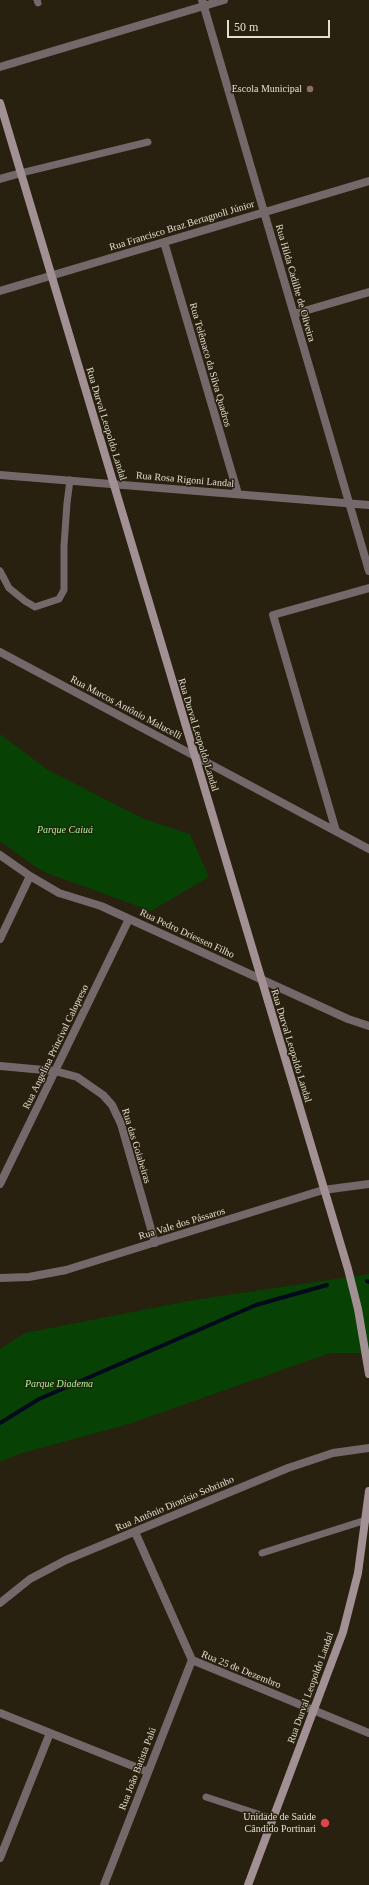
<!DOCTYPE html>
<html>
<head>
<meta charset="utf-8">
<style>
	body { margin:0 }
	#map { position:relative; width:369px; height:1885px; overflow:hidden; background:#29210f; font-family:Georgia,serif }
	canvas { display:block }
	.scale { position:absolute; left:227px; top:20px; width:103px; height:18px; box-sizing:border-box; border:2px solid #e3ded2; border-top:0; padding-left:5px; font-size:12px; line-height:14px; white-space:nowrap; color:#e3ded2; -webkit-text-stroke:3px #29210f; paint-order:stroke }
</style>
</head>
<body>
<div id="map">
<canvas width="369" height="1885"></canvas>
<div class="scale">50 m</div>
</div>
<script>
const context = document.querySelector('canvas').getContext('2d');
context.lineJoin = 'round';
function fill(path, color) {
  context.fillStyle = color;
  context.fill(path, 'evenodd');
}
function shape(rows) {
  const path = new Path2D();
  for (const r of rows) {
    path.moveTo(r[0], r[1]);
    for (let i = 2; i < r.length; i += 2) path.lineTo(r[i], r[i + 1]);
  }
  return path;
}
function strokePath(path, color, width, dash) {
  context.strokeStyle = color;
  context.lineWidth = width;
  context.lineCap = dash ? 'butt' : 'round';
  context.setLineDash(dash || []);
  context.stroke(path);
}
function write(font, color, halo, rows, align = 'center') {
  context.font = font + ' Georgia,serif';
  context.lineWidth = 3;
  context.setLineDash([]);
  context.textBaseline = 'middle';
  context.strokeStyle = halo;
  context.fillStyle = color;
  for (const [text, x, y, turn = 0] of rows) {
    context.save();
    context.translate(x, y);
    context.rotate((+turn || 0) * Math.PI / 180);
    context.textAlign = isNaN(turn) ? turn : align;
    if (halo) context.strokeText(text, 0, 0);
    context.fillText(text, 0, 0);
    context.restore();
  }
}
fill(shape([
	[0,734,48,770,144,819,190,834,209,877,151,911,47,873,36,867,0,841],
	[369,1274,369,1353,330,1353,129,1424,19,1454,0,1462,0,1349,25,1333,194,1300]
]), '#074104');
strokePath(shape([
	[367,1281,369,1282],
	[0,1423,39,1399,256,1305,327,1285]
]), '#00091d', 4);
strokePath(shape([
	[37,0,38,3],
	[21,173,148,142],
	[0,571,9,588,25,601,35,607,59,599,64,590,64,546,67,503,70,480],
	[262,1553,369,1519],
	[206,1797,273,1819]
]), '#74686a', 7);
strokePath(shape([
	[202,0,369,571],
	[0,67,224,0],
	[0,179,21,173],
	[164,242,238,494],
	[0,291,369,181],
	[294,314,369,292],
	[0,475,369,505],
	[0,652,369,849],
	[336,831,273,615,369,588],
	[0,855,30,876,59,893,101,906,348,1019,369,1026],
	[0,939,30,876],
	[0,1066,55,1071,77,1077,103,1095,112,1105,121,1124,155,1243],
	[0,1184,129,919],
	[0,1278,29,1277,66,1270,323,1190,369,1184],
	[135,1532,192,1660,369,1733],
	[0,1603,30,1579,66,1560,288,1468,333,1453,369,1448],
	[0,1713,148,1772],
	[0,1858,50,1733],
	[104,1885,192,1660]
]), '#74686a', 8);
strokePath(shape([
	[0,103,348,1269,358,1309,369,1374],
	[248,1885,343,1632,358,1573,369,1491]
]), '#a29094', 8);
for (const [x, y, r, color] of [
	[310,89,4,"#8d6e63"],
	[325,1823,5,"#e0444e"]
]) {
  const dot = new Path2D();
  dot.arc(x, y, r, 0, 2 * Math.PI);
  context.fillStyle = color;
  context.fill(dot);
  strokePath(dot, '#29210f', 1.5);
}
write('10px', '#e3ded2', '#29210f', [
	["Escola Municipal",302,89],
	["Unidade de Saúde",316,1817],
	["Cândido Portinari",316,1829]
], 'right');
write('10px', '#e3ded2', '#29210f', [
	["Rua Francisco Braz Bertagnoli Júnior",182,226,-17],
	["Rua Hilda Cadilhe de Oliveira",295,283,74],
	["Rua Telêmaco da Silva Quadros",210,365,74],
	["Rua Durval Leopoldo Landal",106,424,73],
	["Rua Rosa Rigoni Landal",185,480,5],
	["Rua Marcos Antônio Malucelli",126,708,28],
	["Rua Durval Leopoldo Landal",198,735,73],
	["Rua Pedro Driessen Filho",187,934,25],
	["Rua Durval Leopoldo Landal",291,1046,73],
	["Rua Angelina Princival Calopreso",56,1047,-64],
	["Rua das Goiabeiras",136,1146,73],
	["Rua Vale dos Pássaros",182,1224,-17],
	["Rua Antônio Dionísio Sobrinho",175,1504,-23],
	["Rua 25 de Dezembro",241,1670,22],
	["Rua Durval Leopoldo Landal",311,1688,-70],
	["Rua João Batista Palú",138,1769,-69]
]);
write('italic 10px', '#9ef995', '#29210f', [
	["Parque Caiuá",65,830],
	["Parque Diadema",59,1384]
]);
</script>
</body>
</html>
